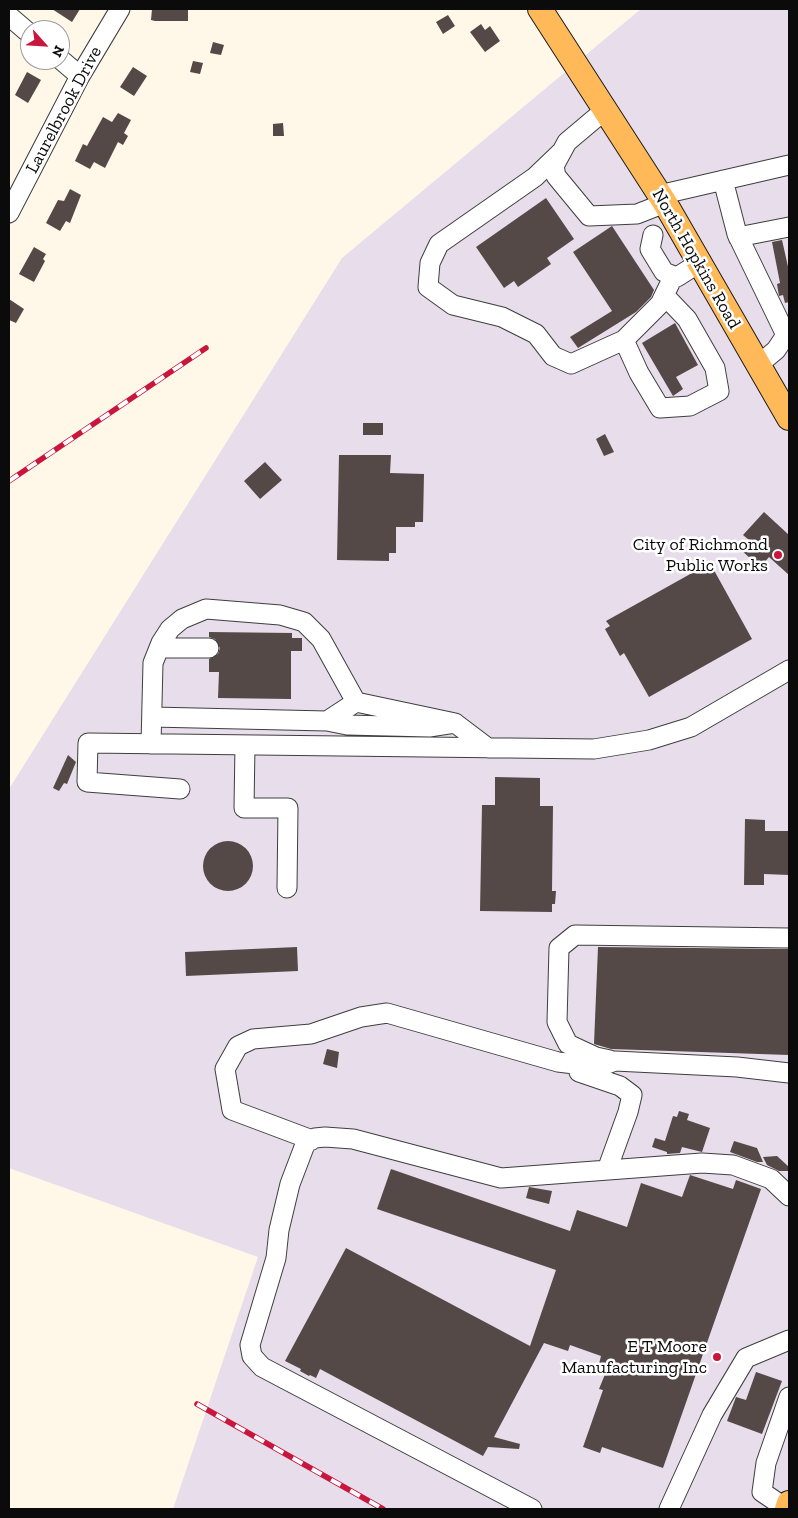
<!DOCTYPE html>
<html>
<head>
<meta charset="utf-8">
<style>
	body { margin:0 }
	#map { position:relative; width:798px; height:1518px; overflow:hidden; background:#fff7e8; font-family:"Zilla Slab",serif }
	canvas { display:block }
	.frame { position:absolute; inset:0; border:10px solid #0b0b0b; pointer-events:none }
	.north { position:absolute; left:20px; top:20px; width:50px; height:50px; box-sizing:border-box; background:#fff; border:1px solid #9d9d9d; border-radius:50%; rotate:116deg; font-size:14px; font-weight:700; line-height:20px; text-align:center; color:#0b0b0b }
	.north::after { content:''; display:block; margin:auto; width:18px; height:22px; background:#c8163d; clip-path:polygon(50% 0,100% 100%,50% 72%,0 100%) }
</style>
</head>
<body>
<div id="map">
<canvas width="798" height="1518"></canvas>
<div class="frame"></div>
<div class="north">N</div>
</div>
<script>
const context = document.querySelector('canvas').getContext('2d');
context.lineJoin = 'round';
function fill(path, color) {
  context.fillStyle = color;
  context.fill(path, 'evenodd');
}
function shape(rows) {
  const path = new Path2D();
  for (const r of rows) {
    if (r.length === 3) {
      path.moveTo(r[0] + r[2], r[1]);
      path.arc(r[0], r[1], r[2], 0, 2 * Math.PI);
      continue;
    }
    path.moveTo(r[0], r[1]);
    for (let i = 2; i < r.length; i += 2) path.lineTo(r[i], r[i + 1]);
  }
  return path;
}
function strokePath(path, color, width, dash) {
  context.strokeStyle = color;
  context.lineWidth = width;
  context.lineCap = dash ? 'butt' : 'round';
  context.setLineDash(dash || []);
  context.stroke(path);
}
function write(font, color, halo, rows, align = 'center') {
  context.font = font + ' "Zilla Slab",serif';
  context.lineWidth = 5;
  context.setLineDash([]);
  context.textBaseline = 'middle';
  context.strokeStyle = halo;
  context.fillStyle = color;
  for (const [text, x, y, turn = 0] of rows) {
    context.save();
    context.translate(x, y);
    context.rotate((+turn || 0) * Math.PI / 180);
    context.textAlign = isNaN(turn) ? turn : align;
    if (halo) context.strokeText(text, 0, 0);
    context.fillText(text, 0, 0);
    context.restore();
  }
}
fill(shape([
	[641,9,789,9,789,1509,173,1509,258,1257,9,1168,9,789,342,258]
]), '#e7ddeb');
fill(shape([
	[52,9,80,9,72,22],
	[152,9,188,9,188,21,155,21,151,20],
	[448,15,455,26,443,34,436,22],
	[481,24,485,30,490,26,500,41,485,52,470,32],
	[213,42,224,45,221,55,210,53],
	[193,61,203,63,200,74,190,72],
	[133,67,147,76,134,96,120,87],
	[27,72,41,80,28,103,15,95],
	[118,113,131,120,124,133,128,136,123,145,118,142,105,168,94,162,90,169,75,161,83,144,87,146,103,117,112,122],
	[283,123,284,136,273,136,273,124],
	[70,189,81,195,70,223,66,221,60,231,46,223,58,200,64,201],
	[546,198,574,239,547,258,551,264,518,287,514,281,504,288,476,247],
	[612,226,654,290,651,297,636,312,578,348,570,337,612,311,573,252],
	[782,240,789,271,789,302,785,303,783,295,779,296,777,284,780,283,772,242],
	[34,247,46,254,43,259,45,261,34,282,19,274],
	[9,299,24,309,16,323,9,320],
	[675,323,698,365,676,377,683,389,673,396,642,343],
	[363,423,383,423,383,435,363,435],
	[605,434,614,452,604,456,596,439],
	[339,455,391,455,390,473,424,474,423,522,415,522,415,527,396,527,396,553,389,553,389,561,337,560],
	[265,462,282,480,260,499,244,481],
	[764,512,789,535,789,575,769,557,758,570,749,562,751,559,741,550,749,540,743,535],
	[710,563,752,639,649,697,624,653,620,656,605,629,610,626,606,621],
	[209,632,292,633,292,638,302,638,302,651,291,651,291,699,218,698,219,672,209,672,209,659,218,654,220,648,215,639,209,637],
	[68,755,76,762,67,784,64,783,59,791,53,788],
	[495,777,540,778,540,806,553,806,552,891,556,891,555,904,552,904,552,912,480,911,482,805,495,805],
	[745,819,765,820,765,831,789,831,789,875,764,874,764,885,744,885],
	[228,866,25],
	[297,947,298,971,186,976,185,952],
	[598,947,789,949,789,1055,611,1049,594,1044],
	[327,1049,339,1052,337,1068,323,1064],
	[679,1111,689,1114,687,1120,710,1128,702,1152,682,1147,680,1153,667,1154,667,1152,652,1147,655,1138,665,1141,673,1116,677,1117],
	[734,1141,757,1148,763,1162,757,1162,730,1152],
	[777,1156,789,1167,789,1171,779,1171,767,1165,763,1157],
	[391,1169,570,1231,577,1210,627,1227,641,1183,682,1197,690,1175,733,1189,736,1180,761,1189,663,1468,602,1447,600,1453,583,1447,603,1390,599,1389,608,1367,599,1364,601,1356,570,1345,568,1351,544,1343,494,1437,520,1444,519,1449,488,1447,483,1456,320,1369,316,1378,310,1375,309,1376,300,1371,301,1369,285,1361,346,1248,530,1346,556,1270,377,1209],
	[529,1187,552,1191,549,1204,526,1198],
	[756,1372,782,1381,762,1434,727,1421,736,1397,746,1400]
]), '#544946');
const minor = shape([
	[9,16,30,34],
	[60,59,80,76],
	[605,110,567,142,554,166,556,176,589,216,637,214,665,203],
	[560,153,535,177,439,244,430,263,428,287,453,305,502,317,536,334,553,356,571,364,624,340,660,304,673,277],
	[723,180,737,234,786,335,776,350,758,365],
	[659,195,789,165],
	[9,213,80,76,120,9],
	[653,235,650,249,664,272,677,277,699,263],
	[738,237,789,227],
	[624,340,639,373,660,408,690,406,719,391,715,368,687,319,665,296],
	[159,648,209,648],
	[152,717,327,721,347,725,429,727,455,723],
	[327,721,356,702,455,723,488,748],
	[151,744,153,663,161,643,170,629,182,619,206,609,280,615,304,622,321,639,356,702],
	[245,745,244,808,288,808,287,888],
	[180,789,87,782,88,743,594,749,649,740,691,727,789,670],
	[610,1060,596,1057,568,1044,557,1022,559,948,575,935,789,938],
	[579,1072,620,1086,632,1095,628,1112,607,1170],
	[312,1140,232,1110,225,1069,238,1046,253,1039,311,1034,361,1017,387,1013,558,1062,599,1067,615,1061,737,1067,789,1073],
	[532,1509,262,1367,252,1356,250,1345,276,1258,279,1230,290,1184,306,1142,315,1138,325,1137,353,1139,501,1178,702,1163,733,1165,771,1179,789,1196],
	[669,1509,712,1415,746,1358,789,1340],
	[787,1509,762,1492,766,1463,789,1397]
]);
const major = shape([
	[540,9,665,203,789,418],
	[787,1509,789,1503]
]);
strokePath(minor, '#3e3e3e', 21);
strokePath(major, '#1c1c1c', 26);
strokePath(minor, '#fff', 19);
strokePath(major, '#ffb958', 24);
const rail = shape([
	[9,481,206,348],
	[197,1404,383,1509]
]);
strokePath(rail, '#c8163d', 5.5);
strokePath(rail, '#fff', 4, [11]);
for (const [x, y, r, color] of [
	[778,555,5,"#c8163d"],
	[717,1357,5,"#c8163d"]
]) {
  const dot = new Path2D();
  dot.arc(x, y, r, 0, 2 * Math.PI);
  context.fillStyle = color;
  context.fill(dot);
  strokePath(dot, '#fff', 2);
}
write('18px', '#0b0b0b', '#fff', [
	["Laurelbrook Drive",64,110,-62],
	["North Hopkins Road",696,259,60]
]);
write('18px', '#0b0b0b', '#fff', [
	["City of Richmond",768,545],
	["Public Works",768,566],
	["E T Moore",707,1347],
	["Manufacturing Inc",707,1368]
], 'right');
</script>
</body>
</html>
